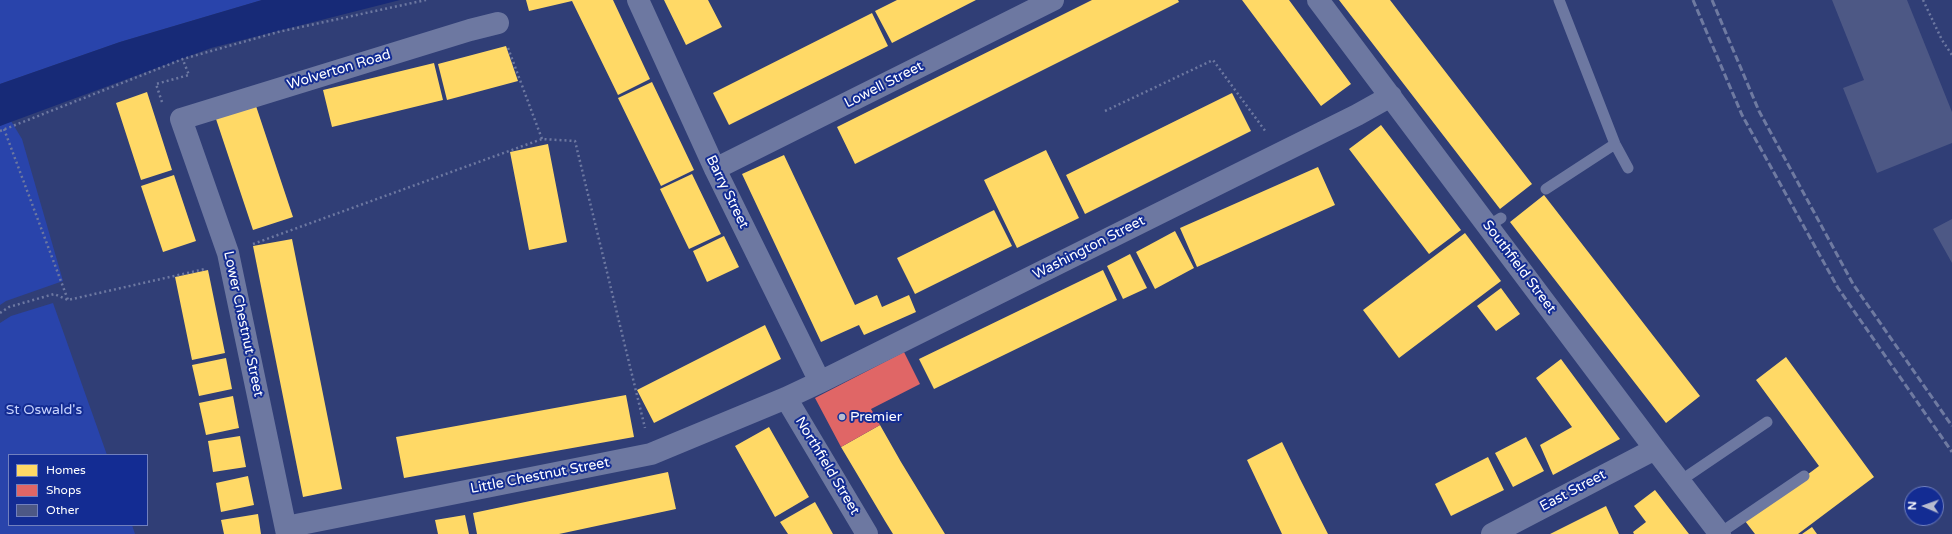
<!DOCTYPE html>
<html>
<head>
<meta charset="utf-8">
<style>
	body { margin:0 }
	#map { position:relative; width:1952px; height:534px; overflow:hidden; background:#303e76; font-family:"Varela Round",sans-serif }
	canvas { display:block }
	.legend { position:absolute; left:8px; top:454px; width:140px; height:72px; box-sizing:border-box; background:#132c93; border:1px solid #7180be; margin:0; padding:5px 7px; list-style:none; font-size:12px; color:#fff }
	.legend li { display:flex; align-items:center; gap:8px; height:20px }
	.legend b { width:20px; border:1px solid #7180be }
	.north { position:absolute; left:1904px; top:486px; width:40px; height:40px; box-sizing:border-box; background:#132c93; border:1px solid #7180be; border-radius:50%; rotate:272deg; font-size:11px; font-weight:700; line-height:16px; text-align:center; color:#fff }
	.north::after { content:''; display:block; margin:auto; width:14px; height:18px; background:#b7bbcf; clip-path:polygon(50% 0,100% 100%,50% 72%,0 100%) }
</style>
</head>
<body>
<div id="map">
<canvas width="1952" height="534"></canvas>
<ul class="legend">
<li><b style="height:11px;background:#ffd966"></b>Homes</li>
<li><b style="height:11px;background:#e06666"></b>Shops</li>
<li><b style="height:11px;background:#4d5885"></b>Other</li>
</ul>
<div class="north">N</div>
</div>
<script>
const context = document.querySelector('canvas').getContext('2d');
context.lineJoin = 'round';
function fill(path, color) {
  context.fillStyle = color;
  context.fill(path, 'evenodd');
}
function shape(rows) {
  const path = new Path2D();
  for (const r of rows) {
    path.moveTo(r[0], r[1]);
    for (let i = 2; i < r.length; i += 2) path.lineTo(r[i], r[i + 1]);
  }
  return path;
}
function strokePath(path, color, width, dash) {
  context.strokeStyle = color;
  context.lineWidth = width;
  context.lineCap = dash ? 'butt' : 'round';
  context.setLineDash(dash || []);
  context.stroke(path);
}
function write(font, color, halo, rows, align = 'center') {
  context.font = font + ' "Varela Round",sans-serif';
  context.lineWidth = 4;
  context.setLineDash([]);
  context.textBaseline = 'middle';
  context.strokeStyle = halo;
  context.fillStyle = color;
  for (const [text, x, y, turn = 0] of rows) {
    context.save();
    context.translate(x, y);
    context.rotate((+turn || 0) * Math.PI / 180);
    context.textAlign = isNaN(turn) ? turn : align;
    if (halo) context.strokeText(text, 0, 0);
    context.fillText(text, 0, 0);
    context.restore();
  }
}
fill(shape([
	[0,0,262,0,120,42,0,84],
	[11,121,22,139,63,281,6,301,0,305,0,126],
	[53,303,107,455,9,455,9,525,132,525,135,534,0,534,0,323,11,316]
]), '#2944ab');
fill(shape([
	[262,0,400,0,211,48,0,126,0,84,120,42]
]), '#172a77');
fill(shape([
	[526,0,613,0,650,79,618,95,572,1,529,11],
	[664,0,708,0,722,27,686,45],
	[897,0,976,0,892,43,875,11],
	[1092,0,1178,0,1179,2,855,164,837,127],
	[1242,0,1289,0,1351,84,1321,106],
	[1339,0,1390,0,1532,184,1500,209],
	[872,13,888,46,729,125,713,93],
	[506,46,518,81,447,100,438,64],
	[434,63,443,100,332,127,323,90],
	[652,82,694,170,661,186,618,98],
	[147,92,172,170,141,180,116,103],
	[1232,93,1251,131,1085,214,1066,175],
	[255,103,293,217,253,230,215,116],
	[1381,125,1461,230,1429,254,1349,149],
	[548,144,567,242,529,250,510,152],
	[1046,150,1079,218,1017,248,984,180],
	[784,155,855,305,877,295,882,307,909,295,916,312,864,335,859,325,821,342,742,174],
	[1318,167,1335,205,1197,267,1180,228],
	[692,174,721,234,689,249,660,189],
	[174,175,196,241,163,252,141,186],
	[1544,195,1700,396,1666,423,1510,222],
	[994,210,1012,246,915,294,897,258],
	[1175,231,1194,268,1155,289,1136,252],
	[1465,233,1501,281,1399,358,1363,310],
	[724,236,739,267,707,282,693,251],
	[292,239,342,489,303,497,253,246],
	[1130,254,1147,288,1123,299,1107,266],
	[208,270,225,353,192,360,175,277],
	[1103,270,1117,300,934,389,919,359],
	[1501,288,1520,314,1496,331,1477,306],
	[765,325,781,359,654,423,637,390],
	[1786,357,1874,477,1798,534,1755,534,1745,521,1819,466,1756,380],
	[226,358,232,389,199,396,192,365],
	[1561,359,1620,439,1553,475,1540,445,1572,427,1536,378],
	[626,395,634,437,404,478,396,437],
	[233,396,239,428,206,435,199,403],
	[880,425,901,462,945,534,893,534,885,521,841,447],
	[769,427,809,497,775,517,735,446],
	[240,436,246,467,213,472,208,441],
	[1526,437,1544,471,1513,487,1495,453],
	[1282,442,1300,479,1328,534,1282,534,1247,460],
	[1488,457,1504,490,1451,516,1435,484],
	[668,472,676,509,559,534,477,534,473,513],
	[248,476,254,505,221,512,216,483],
	[1655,490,1689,534,1634,534,1633,532,1646,522,1634,506],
	[815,502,833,534,788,534,780,522],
	[1606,506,1619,534,1550,534],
	[258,514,261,534,224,534,221,520],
	[465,515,469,534,438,534,435,520],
	[1812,527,1817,534,1802,534]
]), '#ffd966');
fill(shape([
	[904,352,920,384,871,409,880,425,841,447,815,398]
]), '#e06666');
fill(shape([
	[1832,0,1907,0,1952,112,1952,143,1877,173,1843,88,1864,80],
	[1952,219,1952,263,1933,229]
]), '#4d5885');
strokePath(shape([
	[1923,0,1942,40,1952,55],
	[508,48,542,139],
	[162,102,156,84,189,75,183,60],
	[1105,111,1213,60,1266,132],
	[4,129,68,300],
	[0,131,183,59,278,32,426,0],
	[253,244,542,139,575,141,645,428],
	[0,313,9,307,54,294,68,300,205,269]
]), '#6d78a1', 2.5, [2, 3]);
strokePath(shape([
	[1559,0,1615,144,1628,168],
	[1546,189,1615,144],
	[1488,226,1501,218],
	[1680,481,1767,422],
	[1720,533,1804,476]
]), '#6d78a1', 11);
strokePath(shape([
	[638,0,715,169,820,382],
	[1318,0,1655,449,1720,534],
	[715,169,1053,0],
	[786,398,867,534],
	[286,527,651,454,786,398,820,382,1357,115,1391,96],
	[287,534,228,253,181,119,470,30,498,23],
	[1492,534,1655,449]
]), '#6d78a1', 22);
strokePath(shape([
	[1693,0,1742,115,1838,288,1952,452],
	[1712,0,1759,111,1853,284,1952,426]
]), '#6f7aa1', 3, [7, 3]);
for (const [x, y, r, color] of [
	[842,417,4,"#b7bbcf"]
]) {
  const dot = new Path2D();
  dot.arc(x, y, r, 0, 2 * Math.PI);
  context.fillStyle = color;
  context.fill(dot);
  strokePath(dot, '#132c93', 1.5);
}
write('14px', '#fff', '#132c93', [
	["Wolverton Road",339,70,-17],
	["Lowell Street",884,85,-27],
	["Barry Street",727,192,64],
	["Washington Street",1089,248,-27],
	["Southfield Street",1519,267,53],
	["Lower Chestnut Street",243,324,78],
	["Northfield Street",827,466,59],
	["Little Chestnut Street",540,476,-11],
	["East Street",1573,491,-28]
]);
write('14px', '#c8d3fd', '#132c93', [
	["St Oswald's",44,410]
]);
write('14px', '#fff', '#132c93', [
	["Premier",850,417]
], 'left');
</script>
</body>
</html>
